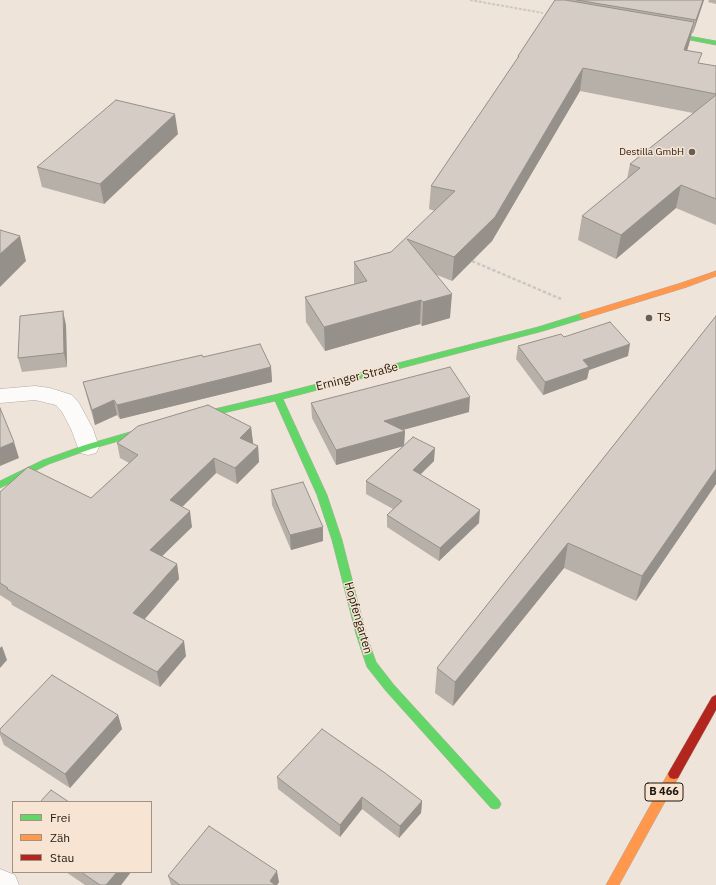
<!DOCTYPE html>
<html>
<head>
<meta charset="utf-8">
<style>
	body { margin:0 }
	#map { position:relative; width:716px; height:885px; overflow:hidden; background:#efe4da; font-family:"IBM Plex Sans",sans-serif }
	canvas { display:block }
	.legend { position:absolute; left:12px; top:801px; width:140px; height:72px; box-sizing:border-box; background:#f7e4d2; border:1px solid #a09285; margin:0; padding:5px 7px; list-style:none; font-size:12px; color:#1e1811 }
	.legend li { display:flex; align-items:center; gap:8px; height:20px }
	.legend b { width:20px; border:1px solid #a09285 }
</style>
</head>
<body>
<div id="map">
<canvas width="716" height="885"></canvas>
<ul class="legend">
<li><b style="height:5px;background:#63d668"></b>Frei</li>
<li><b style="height:5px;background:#ff974d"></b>Zäh</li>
<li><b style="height:5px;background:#b3261e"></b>Stau</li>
</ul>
</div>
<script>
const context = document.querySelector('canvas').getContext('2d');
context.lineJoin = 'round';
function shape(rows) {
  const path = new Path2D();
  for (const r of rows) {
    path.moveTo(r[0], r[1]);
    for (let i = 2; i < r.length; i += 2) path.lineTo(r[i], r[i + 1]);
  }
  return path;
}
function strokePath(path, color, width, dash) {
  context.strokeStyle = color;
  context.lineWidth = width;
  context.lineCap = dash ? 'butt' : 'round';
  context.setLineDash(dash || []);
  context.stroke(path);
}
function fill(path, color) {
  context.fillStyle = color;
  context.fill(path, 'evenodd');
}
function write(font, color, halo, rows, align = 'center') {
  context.font = font + ' "IBM Plex Sans",sans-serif';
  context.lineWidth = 3;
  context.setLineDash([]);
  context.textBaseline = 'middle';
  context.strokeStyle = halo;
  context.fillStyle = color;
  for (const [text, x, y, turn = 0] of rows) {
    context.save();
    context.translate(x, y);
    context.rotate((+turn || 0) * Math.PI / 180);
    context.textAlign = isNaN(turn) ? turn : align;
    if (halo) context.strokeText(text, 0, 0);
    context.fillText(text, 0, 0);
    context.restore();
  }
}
const street = shape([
	[35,386,50,388,72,395,79,403,93,429,99,447,96,453,88,455,80,453,71,429,62,412,56,405,35,400,0,403,0,389,35,386],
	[0,869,15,875,19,885,0,885,0,869]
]);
const fast = shape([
	[661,31,716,41,716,45,659,34,659,32,661,31],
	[583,313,587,316,586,318,543,331,283,399,327,495,342,540,366,634,376,662,394,685,499,800,501,804,499,808,495,809,491,808,386,691,367,667,356,634,332,540,317,495,275,401,189,421,185,418,189,415,278,394,538,327,583,313],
	[154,425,158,428,157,430,91,449,49,464,0,488,0,481,43,460,85,445,154,425]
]);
const slow = shape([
	[716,271,716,276,687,287,586,318,583,319,579,316,580,314,681,283,716,271],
	[674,769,678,770,680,774,678,778,619,885,606,885,670,770,674,769]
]);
const jam = shape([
	[716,695,716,710,678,778,674,779,670,778,668,774,670,770,712,697,716,695]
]);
strokePath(street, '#b2aaa3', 1);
strokePath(fast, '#b2aaa3', 1);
strokePath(slow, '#b2aaa3', 1);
strokePath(jam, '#b2aaa3', 1);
strokePath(shape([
	[470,0,543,13]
]), '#cbc8c4', 2, [3, 1.5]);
strokePath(shape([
	[472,261,561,299]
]), '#cbc8c4', 2.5, [3.5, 2]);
fill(street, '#fdfbf9');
fill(fast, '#63d668');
fill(slow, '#ff974d');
fill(jam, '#b3261e');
fill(shape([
	[555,0,704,0,693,33,692,33,689,44,687,51,699,63,716,66,716,225,676,208,616,259,578,240,582,216,627,179,630,164,693,113,580,91,492,241,452,281,437,275,450,318,422,326,420,324,325,351,306,322,305,297,354,284,354,262,391,252,435,211,429,209,431,186,517,59,518,56],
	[709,0,716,0,716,4,708,2],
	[178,134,104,204,42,187,37,167],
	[716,316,716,484,636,601,564,568,453,706,435,693,437,668],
	[66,325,67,367,22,372,18,358],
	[564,337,628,356,589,370,587,379,543,395,516,359,518,346],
	[203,357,271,367,272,382,120,419,117,415,95,425,87,397,83,382],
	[311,403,469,412,403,430,405,431,404,445,434,461,420,474,479,523,439,561,387,527,387,515,393,509,366,494,366,481,403,446,336,465,312,418],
	[251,427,253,443,252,443,258,446,259,462,237,484,216,473,182,507,192,527,162,556,177,564,179,579,144,620,186,656,160,687,12,605,11,602,0,595,0,492,91,498,129,463,120,458,117,443],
	[271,490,323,527,323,541,291,550,272,505],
	[118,715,122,729,70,788,4,745,0,735,0,729],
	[277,777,422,801,421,813,399,838,362,809,340,837,278,789],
	[66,872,131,872,121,885,85,885],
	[168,876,279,882,277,885,171,885]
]), '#b7b0a9');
fill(shape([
	[703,0,704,0,693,33,696,20],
	[694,22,689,44,680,73,684,50],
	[583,68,580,91,492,241,452,281,454,257],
	[175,114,178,134,104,204,100,184],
	[681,185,676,208,616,259,621,235],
	[20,236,26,261,0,287,0,254],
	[452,294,450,318,422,326,423,302],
	[421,300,420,324,325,351,324,327],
	[63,311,66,325,67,367,64,353],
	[630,344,628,356,589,370,587,379,543,395,545,382,583,360],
	[271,367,272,382,120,419,117,405],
	[470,397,469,412,384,435,384,421],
	[114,400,117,415,95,425,92,410],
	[251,427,253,443,242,453,240,438],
	[405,431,404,446,336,465,336,450],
	[14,442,19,458,0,466,0,448],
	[258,446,259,462,237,484,235,468],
	[435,448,434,461,412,483,413,470],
	[214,458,216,473,173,516,170,500],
	[716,469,716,484,636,601,642,576],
	[480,510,479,523,439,561,440,548],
	[190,511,192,527,153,565,150,550],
	[323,527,323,541,291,550,290,535],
	[568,543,564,568,453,706,455,682],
	[177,564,179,579,136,629,133,613],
	[184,641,186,656,160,687,157,672],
	[2,646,7,660,0,668,0,648],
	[118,715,122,729,70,788,65,774],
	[362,797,362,809,340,837,340,825],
	[422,801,421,813,399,838,400,826],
	[277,871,279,882,277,885,270,885,270,881],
	[117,872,131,872,121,885,106,885]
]), '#95908a');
const building = shape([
	[555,0,565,0,694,22,684,50,702,53,698,63,716,66,716,94,583,68,495,217,454,257,407,239,452,294,423,302,421,300,324,327,305,297,367,281,354,262,391,252,455,191,431,186,519,56,518,56,555,0],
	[577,0,703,0,696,20,577,0],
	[716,95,716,199,681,185,621,235,582,216,640,168,630,164,716,95],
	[116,100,175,114,100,184,37,167,116,100],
	[0,230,20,236,0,254,0,230],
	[63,311,64,353,18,358,20,316,63,311],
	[716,316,716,469,642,576,568,543,455,682,437,668,716,316],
	[610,322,630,344,583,360,589,367,545,382,518,346,561,334,564,337,610,322],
	[260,344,271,367,117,405,114,400,92,410,83,382,202,355,203,357,260,344],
	[450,367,470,397,384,421,405,431,336,450,311,403,450,367],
	[208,405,251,427,240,438,258,446,235,468,214,458,170,500,190,511,150,550,177,564,133,613,184,641,157,672,7,589,8,588,0,583,0,492,28,467,91,498,138,455,117,443,138,426,208,405],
	[0,408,14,442,0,448,0,408],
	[413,437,435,448,413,470,480,510,440,548,387,515,402,501,366,481,413,437],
	[303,482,323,527,290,535,271,490,303,482],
	[52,675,118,715,65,774,0,732,0,729,52,675],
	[322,729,385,773,422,801,400,826,362,797,340,825,277,777,322,729],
	[51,790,69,802,40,802,51,790],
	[209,826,277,871,270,881,275,885,180,885,168,876,209,826],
	[81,872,117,872,106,885,100,885,81,872]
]);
fill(building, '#d5cdc5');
strokePath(building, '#95908a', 1);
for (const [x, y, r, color] of [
	[692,152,4,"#675f57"],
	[649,318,4,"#675f57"]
]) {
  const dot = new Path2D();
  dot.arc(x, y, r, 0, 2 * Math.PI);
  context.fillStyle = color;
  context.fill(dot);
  strokePath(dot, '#f7e4d2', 1.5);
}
write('10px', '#1e1811', '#f7e4d2', [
	["Destilla GmbH",684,152]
], 'right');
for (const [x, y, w] of [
	[664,792,38]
]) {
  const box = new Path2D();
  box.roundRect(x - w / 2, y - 9, w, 18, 3);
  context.fillStyle = '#f7e4d2';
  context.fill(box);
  strokePath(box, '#1e1811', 1);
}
write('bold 11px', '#1e1811', null, [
	["B 466",664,792]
]);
write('12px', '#1e1811', '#f7e4d2', [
	["TS",657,318]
], 'left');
write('12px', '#1e1811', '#f7e4d2', [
	["Erninger Straße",357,377,-14],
	["Hopfengarten",358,618,74]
]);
</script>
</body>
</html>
